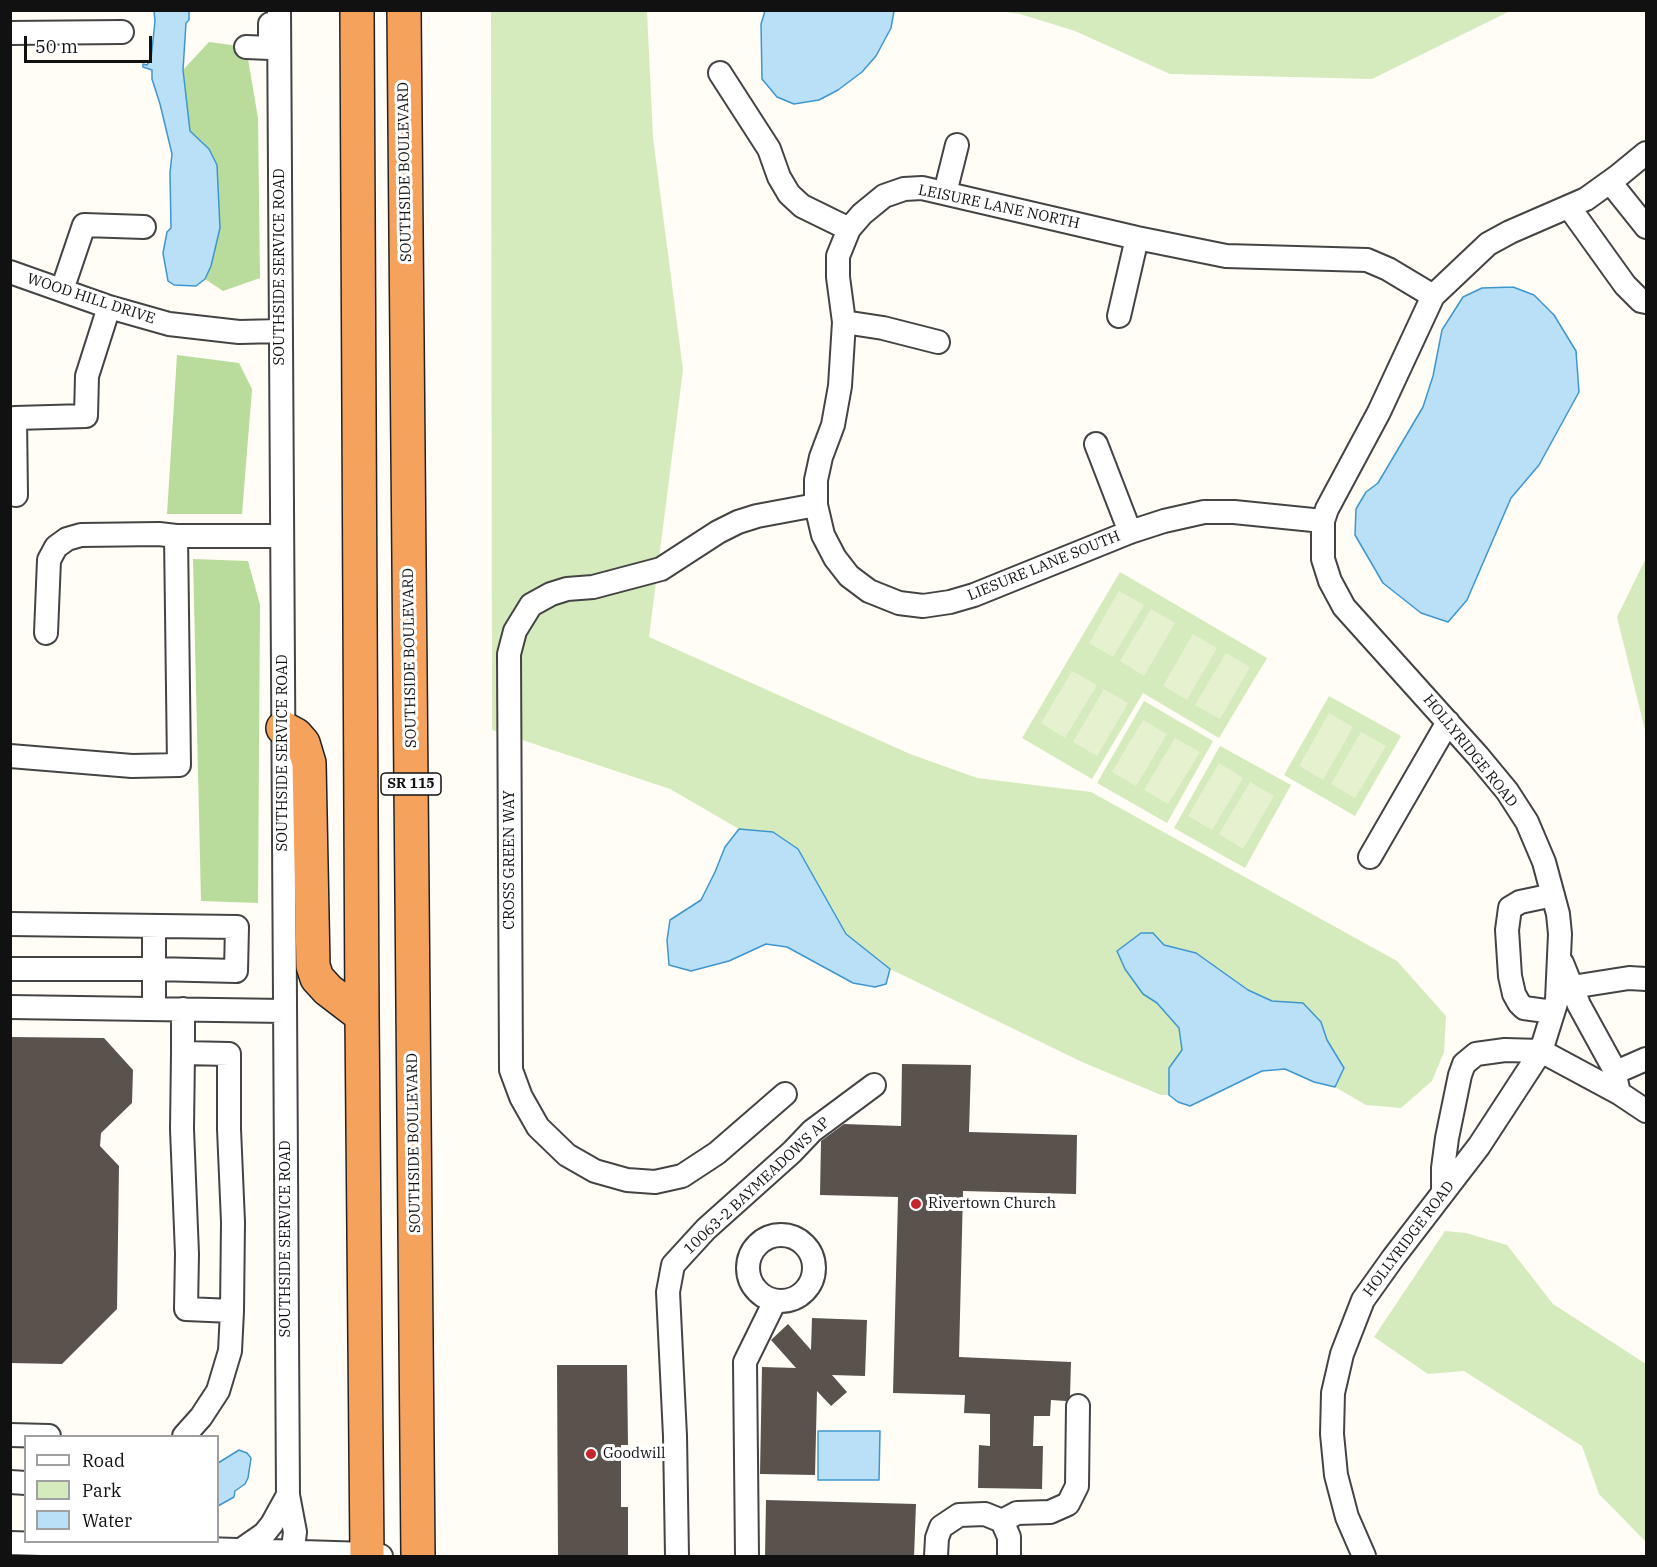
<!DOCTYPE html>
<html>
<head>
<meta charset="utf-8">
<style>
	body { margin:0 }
	#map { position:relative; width:1657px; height:1567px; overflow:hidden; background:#fffdf5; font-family:"IBM Plex Serif",serif }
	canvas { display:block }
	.frame { position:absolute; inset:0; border:12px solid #111; pointer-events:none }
	.legend { position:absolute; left:24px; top:1435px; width:195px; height:108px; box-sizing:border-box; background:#fff; border:2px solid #a0a0a0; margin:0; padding:8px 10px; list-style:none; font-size:18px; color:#111 }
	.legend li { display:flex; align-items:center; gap:12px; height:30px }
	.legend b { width:30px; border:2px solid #a0a0a0 }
	.scale { position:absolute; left:24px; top:36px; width:128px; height:27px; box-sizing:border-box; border:3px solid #111; border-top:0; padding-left:8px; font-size:18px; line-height:21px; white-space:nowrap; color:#111; -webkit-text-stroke:4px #fff; paint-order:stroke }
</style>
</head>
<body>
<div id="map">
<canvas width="1657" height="1567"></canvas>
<div class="frame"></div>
<ul class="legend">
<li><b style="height:8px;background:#fff"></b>Road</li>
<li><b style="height:16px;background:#d5ebbd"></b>Park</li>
<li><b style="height:16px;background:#b9e0f7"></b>Water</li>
</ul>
<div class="scale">50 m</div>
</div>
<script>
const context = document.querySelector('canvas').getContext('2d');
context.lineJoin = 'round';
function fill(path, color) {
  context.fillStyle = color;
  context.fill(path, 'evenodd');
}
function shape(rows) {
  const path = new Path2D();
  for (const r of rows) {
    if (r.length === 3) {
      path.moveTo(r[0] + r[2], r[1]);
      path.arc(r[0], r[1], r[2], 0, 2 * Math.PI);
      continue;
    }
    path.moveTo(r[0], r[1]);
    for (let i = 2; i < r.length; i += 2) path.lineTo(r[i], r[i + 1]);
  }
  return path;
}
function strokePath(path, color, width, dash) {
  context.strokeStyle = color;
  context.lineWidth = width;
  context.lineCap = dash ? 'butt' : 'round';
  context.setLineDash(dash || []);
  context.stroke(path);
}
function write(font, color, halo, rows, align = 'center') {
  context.font = font + ' "IBM Plex Serif",serif';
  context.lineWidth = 6;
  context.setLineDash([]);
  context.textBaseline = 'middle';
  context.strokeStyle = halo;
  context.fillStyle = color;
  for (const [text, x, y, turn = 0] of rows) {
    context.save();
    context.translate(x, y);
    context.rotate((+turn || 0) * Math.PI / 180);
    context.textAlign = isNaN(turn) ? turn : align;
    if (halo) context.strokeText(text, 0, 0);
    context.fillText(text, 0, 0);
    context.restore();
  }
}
fill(shape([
	[491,11,647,11,653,138,683,370,649,637,910,754,977,778,1091,792,1397,961,1446,1016,1444,1052,1432,1081,1401,1108,1366,1105,1335,1087,1314,1082,1285,1069,1262,1071,1190,1106,1178,1102,1169,1095,1161,1095,1082,1062,890,969,846,934,798,849,773,832,739,829,670,789,492,730],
	[999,11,1510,10,1510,11,1372,79,1170,74,1075,31,1020,14],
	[1646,558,1646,734,1617,617],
	[1120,572,1267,658,1219,738,1143,693,1092,779,1022,738],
	[1329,696,1401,736,1355,816,1284,775],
	[1144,701,1213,741,1167,823,1097,783],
	[1220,746,1291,785,1245,868,1174,828],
	[1445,1231,1466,1233,1507,1245,1553,1304,1646,1364,1646,1542,1599,1494,1582,1446,1464,1371,1428,1374,1374,1337]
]), '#d5ebbd');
fill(shape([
	[209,42,246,47,258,118,260,278,223,291,205,279,211,266,209,149,190,131,183,70],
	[177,355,239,363,252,389,242,514,167,514],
	[193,559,248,561,260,605,258,903,201,901]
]), '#b9dc9c');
fill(shape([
	[1119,591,1144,605,1113,657,1089,643],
	[1151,609,1175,623,1144,676,1120,661],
	[1193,634,1217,648,1187,700,1163,686],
	[1226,653,1250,667,1220,719,1195,705],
	[1072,671,1097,685,1065,738,1041,723],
	[1104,689,1128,703,1097,756,1073,742],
	[1329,713,1353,727,1323,780,1299,766],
	[1143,720,1167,734,1136,786,1112,772],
	[1361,732,1386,746,1355,798,1331,784],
	[1175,738,1200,752,1168,804,1144,790],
	[1219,763,1243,778,1212,830,1188,816],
	[1250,782,1274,796,1243,849,1219,834]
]), '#e6f2cf');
const water = shape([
	[154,11,189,11,189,20,186,23,183,70,190,131,209,149,217,165,220,228,211,266,205,279,196,286,174,285,168,281,163,253,167,232,171,228,170,173,172,154,160,104,152,79,152,70,143,67,143,64,147,65,151,59,155,21,154,11],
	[765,11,765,10,894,11,891,28,876,56,862,72,838,90,819,100,794,104,777,97,762,79,761,24,765,11],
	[1513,287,1534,295,1554,315,1576,351,1579,392,1539,465,1511,498,1467,600,1448,622,1421,613,1383,583,1355,535,1356,509,1366,492,1378,483,1423,407,1433,376,1442,330,1463,297,1482,288,1513,287],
	[739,829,773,832,798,849,846,934,890,969,886,984,875,987,853,983,787,947,766,944,729,961,691,971,669,965,667,940,670,920,701,900,715,872,725,847,739,829],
	[1141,933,1153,933,1164,945,1196,953,1248,990,1272,1001,1303,1003,1321,1022,1327,1040,1344,1068,1335,1087,1314,1082,1285,1069,1262,1071,1190,1106,1178,1102,1169,1095,1169,1068,1182,1050,1179,1028,1157,1003,1143,994,1125,969,1117,951,1141,933],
	[818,1431,880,1431,879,1480,818,1480,818,1431],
	[239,1450,247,1453,251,1458,248,1478,245,1484,235,1491,234,1497,218,1506,218,1463,239,1450]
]);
fill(water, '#b9e0f7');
strokePath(water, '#3f96cf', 1.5);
fill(shape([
	[10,1037,104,1038,133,1070,132,1103,101,1133,100,1146,119,1166,117,1309,62,1364,10,1363],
	[902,1064,971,1065,969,1132,1077,1135,1076,1194,963,1191,959,1357,1071,1362,1070,1396,1066,1401,1051,1400,1050,1416,1034,1416,1033,1446,1043,1446,1042,1489,978,1488,979,1445,990,1446,990,1414,964,1413,965,1395,893,1393,898,1197,820,1195,821,1141,844,1124,901,1126],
	[812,1318,867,1320,865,1376,832,1375,847,1392,831,1406,817,1391,815,1475,760,1474,762,1367,796,1368,771,1340,788,1324,811,1350],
	[557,1365,627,1365,628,1445,621,1445,621,1507,628,1507,628,1557,558,1557],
	[766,1500,916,1504,914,1557,765,1557]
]), '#5a524d');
const minor = shape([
	[279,10,288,1495,295,1532,292,1556],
	[10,33,122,32],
	[246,47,270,48,270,24],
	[720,73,769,149,779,177,789,194,802,206,849,229],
	[1610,182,1646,227],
	[945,193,957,145],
	[1569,207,1625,285,1641,301,1646,302],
	[10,272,109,307,169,324,239,332,280,331],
	[62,290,84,225,144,227],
	[1119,316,1137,238],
	[844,322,883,328,938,342],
	[1096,444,1130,532],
	[16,495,15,418,86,416,87,376,109,307],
	[1323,521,1234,512,1204,512,1164,521,1130,532,974,595,950,602,923,606,899,603,869,591,849,576,835,558,823,535,816,505,816,480,821,457,833,425,840,386,844,322,838,277,838,256,849,229,862,214,884,196,904,189,922,188,1137,238,1226,256,1367,260,1388,269,1433,296],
	[46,633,49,560,56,547,67,539,81,535,159,534,176,536],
	[10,756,132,766,179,765,176,536,281,536],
	[1370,857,1448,722],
	[1553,895,1520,902,1510,908,1507,930,1510,976,1514,994,1519,1003,1524,1008,1553,1012],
	[10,924,237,927,236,971,154,969,154,1009],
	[1562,963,1579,1005,1613,1067,1619,1093],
	[10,969,154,969,154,926],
	[1572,987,1629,978,1646,979],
	[10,1007,285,1011],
	[183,1009,183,1053,229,1054,229,1129,233,1222,232,1311,230,1351,218,1391,201,1417,184,1436],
	[183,1053,182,1129,187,1254,186,1309,232,1311],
	[1614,1073,1646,1059],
	[785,1094,717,1153,682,1176,655,1182,627,1180,595,1171,567,1155,538,1127,521,1097,511,1070,509,654,515,631,531,605,551,594,567,589,593,587,661,569,718,532,738,522,757,516,816,505],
	[1443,1192,1443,1168,1447,1138,1460,1075,1464,1064,1476,1054,1505,1050,1541,1051,1619,1093,1646,1111],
	[781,1268,33],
	[10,1435,49,1436],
	[10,1482,26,1483],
	[10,1543,367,1554,381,1556],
	[241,1550,264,1534,272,1524,288,1495],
	[677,1556,675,1436,668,1292,673,1265,706,1229,792,1152,812,1131,874,1085],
	[747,1556,745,1362,775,1301],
	[936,1556,937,1538,941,1527,959,1515,985,1514,1002,1521],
	[1009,1556,1009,1537,1002,1521,1017,1513,1050,1512,1068,1504,1077,1486,1078,1406],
	[1364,1556,1347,1517,1336,1475,1332,1434,1333,1393,1342,1354,1363,1300,1393,1258,1479,1146,1541,1051,1557,1000,1560,934,1558,914,1544,862,1527,822,1507,791,1478,756,1344,607,1330,581,1323,559,1323,521,1327,509,1379,412,1433,296,1488,244,1510,232,1586,199,1618,176,1646,153]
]);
const highway = shape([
	[357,10,362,1016,367,1556],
	[404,10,418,1556],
	[283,728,296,735,303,743,309,763,313,966,317,978,328,990,362,1016]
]);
strokePath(minor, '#444', 26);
strokePath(highway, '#222', 36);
strokePath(minor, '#fff', 22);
strokePath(highway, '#f5a25d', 33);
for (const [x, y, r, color] of [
	[916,1204,6,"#c4262e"],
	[591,1454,6,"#c4262e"]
]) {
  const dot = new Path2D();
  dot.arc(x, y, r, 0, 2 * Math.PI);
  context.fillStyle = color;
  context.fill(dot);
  strokePath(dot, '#fff', 2);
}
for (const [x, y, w] of [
	[411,784,60]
]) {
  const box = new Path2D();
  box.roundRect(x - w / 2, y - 11, w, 22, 4.5);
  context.fillStyle = '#fff';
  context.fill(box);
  strokePath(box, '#111', 1.5);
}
write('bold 14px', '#111', null, [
	["SR 115",411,784]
]);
write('15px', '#111', '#fff', [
	["SOUTHSIDE BOULEVARD",405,172,-91],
	["LEISURE LANE NORTH",999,207,12],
	["SOUTHSIDE SERVICE ROAD",280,267,-90],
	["WOOD HILL DRIVE",91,299,18],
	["LIESURE LANE SOUTH",1044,566,-22],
	["SOUTHSIDE BOULEVARD",410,658,-91],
	["HOLLYRIDGE ROAD",1470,751,51],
	["SOUTHSIDE SERVICE ROAD",283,753,-90],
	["CROSS GREEN WAY",510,860,-90],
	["SOUTHSIDE BOULEVARD",414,1143,-91],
	["10063-2 BAYMEADOWS AP",757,1186,-43],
	["SOUTHSIDE SERVICE ROAD",286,1239,-90],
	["HOLLYRIDGE ROAD",1409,1239,-53]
]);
write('15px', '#111', '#fff', [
	["Rivertown Church",928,1204],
	["Goodwill",603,1454]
], 'left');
</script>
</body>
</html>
